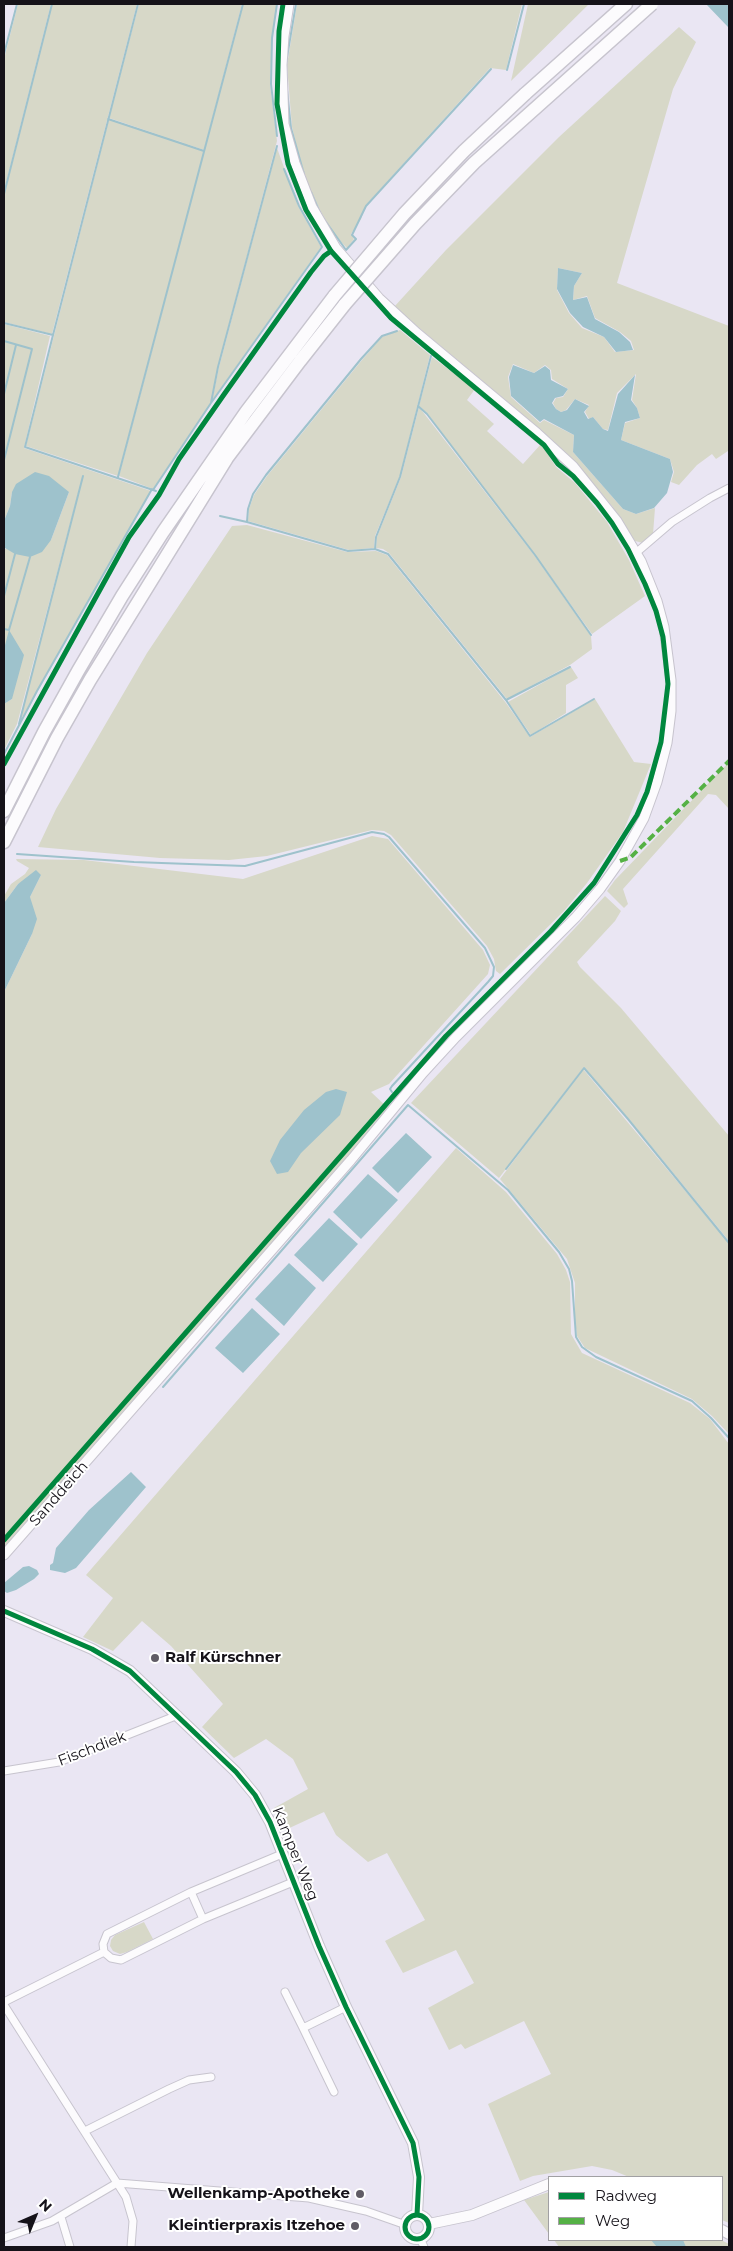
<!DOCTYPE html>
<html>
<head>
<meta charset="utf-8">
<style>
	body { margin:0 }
	#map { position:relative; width:733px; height:2251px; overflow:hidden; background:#eae6f3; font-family:Montserrat,sans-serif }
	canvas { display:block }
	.frame { position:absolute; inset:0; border:5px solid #151219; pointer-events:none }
	.legend { position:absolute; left:548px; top:2176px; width:175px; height:65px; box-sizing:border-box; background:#fff; border:1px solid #a1a0a3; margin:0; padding:6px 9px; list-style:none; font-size:15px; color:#151219 }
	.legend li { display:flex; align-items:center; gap:10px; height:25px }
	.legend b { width:25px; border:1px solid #a1a0a3 }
	.north { position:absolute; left:10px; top:2191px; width:50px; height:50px; -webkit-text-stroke:4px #fff; paint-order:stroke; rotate:44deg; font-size:14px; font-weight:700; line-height:20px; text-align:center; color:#151219 }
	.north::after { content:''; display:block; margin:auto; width:18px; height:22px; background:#151219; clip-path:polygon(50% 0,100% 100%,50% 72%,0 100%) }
</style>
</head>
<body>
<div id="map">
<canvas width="733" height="2251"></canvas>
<div class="frame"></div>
<ul class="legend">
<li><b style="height:6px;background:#00873e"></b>Radweg</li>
<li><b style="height:6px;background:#55b145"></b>Weg</li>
</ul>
<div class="north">N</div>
</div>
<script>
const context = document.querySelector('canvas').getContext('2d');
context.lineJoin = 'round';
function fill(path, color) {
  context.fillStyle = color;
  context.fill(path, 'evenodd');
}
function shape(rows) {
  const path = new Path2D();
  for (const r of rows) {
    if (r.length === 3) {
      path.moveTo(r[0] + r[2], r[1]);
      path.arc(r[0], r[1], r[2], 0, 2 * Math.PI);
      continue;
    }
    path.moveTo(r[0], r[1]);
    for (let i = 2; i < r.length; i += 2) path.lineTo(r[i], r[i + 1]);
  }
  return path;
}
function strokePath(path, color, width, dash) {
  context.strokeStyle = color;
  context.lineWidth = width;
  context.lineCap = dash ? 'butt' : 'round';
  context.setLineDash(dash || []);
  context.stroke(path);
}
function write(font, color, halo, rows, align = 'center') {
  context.font = font + ' Montserrat,sans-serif';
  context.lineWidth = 4;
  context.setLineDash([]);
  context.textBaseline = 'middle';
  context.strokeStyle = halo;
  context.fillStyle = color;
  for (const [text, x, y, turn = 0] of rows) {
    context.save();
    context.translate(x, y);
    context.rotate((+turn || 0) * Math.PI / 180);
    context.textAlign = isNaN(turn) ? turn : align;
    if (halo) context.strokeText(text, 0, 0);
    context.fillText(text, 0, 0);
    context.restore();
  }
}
fill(shape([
	[18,4,51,4,4,191,4,59],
	[52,4,137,4,52,334,4,322,4,196],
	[139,4,242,4,204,150,109,118],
	[243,4,277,4,272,38,270,84,277,141,218,366,211,403,153,489,119,476],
	[297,4,522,4,506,70,490,68,366,205,361,219,351,234,354,239,347,248,336,237,322,214,309,187,299,156,292,127,287,65],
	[528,4,589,4,511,81],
	[679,27,696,42,673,89,617,283,729,326,729,453,728,451,716,459,712,454,697,465,679,485,671,482,674,472,670,459,621,440,625,423,640,418,637,408,632,400,636,374,617,393,608,430,603,429,593,417,589,419,585,412,589,405,575,399,566,410,561,412,556,409,553,403,556,398,563,397,568,389,552,379,551,370,545,365,534,373,513,364,508,377,511,397,540,423,544,420,574,435,573,452,623,509,636,514,655,508,653,534,643,543,635,541,612,506,578,465,540,429,394,307,446,250,559,137],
	[558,268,582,273,574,286,573,300,587,296,595,318,620,332,631,341,634,350,615,352,604,337,582,328,569,313,557,290],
	[109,119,181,142,204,151,118,476,26,446],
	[277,148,298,206,321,247,212,401,219,367],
	[4,324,50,336,24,448,151,491,20,721,83,475,17,724,4,750,4,704,12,699,4,649,4,546,5,549,51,540,69,492,12,492,10,506,4,521],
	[400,330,430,355,400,476,375,536,374,548,349,550,248,521,249,509,254,495,267,476,362,360,382,337],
	[432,357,475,389,467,400,494,424,487,431,523,464,541,444,556,467,575,483,607,522,629,560,645,596,592,634,535,555,427,413,419,406],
	[419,407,534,555,591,636,592,649,570,665,507,699,389,553,383,549,376,548,377,537,401,477],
	[247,525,347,552,376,551,387,555,506,703,530,737,595,699,634,762,651,764,623,832,587,883,564,911,500,974,496,971,494,959,487,946,391,835,384,831,372,830,267,856,229,860,160,858,38,847,56,809,147,653,232,526],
	[571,667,578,678,566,685,566,713,531,735,508,702],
	[729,762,729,809,716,795,708,794,623,889,628,904,624,908,607,891,615,880],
	[372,836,388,839,483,950,490,965,488,974,389,1084,371,1092,388,1108,312,1199,4,1550,4,992,32,934,30,897,41,875,18,884,4,903,4,896,11,884,25,874,29,868,17,861,16,859,84,860,243,879],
	[605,896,621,911,615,921,577,962,580,967,621,1008,729,1136,729,1241,629,1119,584,1067,499,1178,411,1103],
	[583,1069,729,1243,729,1434,712,1416,692,1399,585,1348,577,1336,575,1320,575,1283,567,1259,500,1179],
	[456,1148,506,1192,557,1254,566,1270,570,1282,571,1334,582,1353,690,1403,710,1419,729,1444,729,2223,722,2220,722,2177,629,2177,612,2170,592,2166,533,2176,520,2181,488,2104,551,2074,524,2021,465,2049,461,2044,449,2050,428,2008,474,1983,456,1950,403,1973,385,1941,425,1920,387,1853,368,1862,336,1835,324,1812,283,1831,274,1808,308,1789,293,1759,266,1739,234,1758,202,1727,223,1704,171,1646,142,1621,113,1651,83,1637,113,1598,86,1575],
	[144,1922,153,1939,127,1952,120,1954,113,1951,110,1946,111,1940,115,1935],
	[549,2192,549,2234,524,2200],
	[554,2240,721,2240,729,2244,729,2247,559,2247]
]), '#d7d8c8');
fill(shape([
	[706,4,729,4,729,28,728,27],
	[558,268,582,273,574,286,573,300,587,297,595,319,619,332,630,342,633,350,616,352,604,337,583,327,570,313,557,289],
	[513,365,534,373,545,366,550,370,551,380,568,389,563,396,555,398,552,403,556,409,561,412,567,410,575,399,589,406,584,412,588,419,593,417,603,429,608,431,618,394,635,375,631,400,637,408,640,418,625,422,621,440,670,459,673,472,667,493,654,508,636,514,623,509,573,452,574,435,544,419,540,422,511,396,509,377],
	[35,472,49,476,69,492,51,540,42,552,30,557,15,554,5,548,4,521,10,506,12,492,16,484],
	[9,630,24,655,12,699,4,704,4,649],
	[36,870,41,875,30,897,37,919,32,934,4,992,4,903,18,884],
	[336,1089,347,1092,340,1115,301,1153,288,1172,277,1174,270,1161,280,1140,304,1110,326,1092],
	[406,1133,432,1157,398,1193,372,1168],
	[368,1174,398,1200,361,1239,333,1212],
	[329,1218,358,1244,323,1282,294,1255],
	[289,1263,316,1288,284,1326,255,1299],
	[252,1308,280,1334,243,1373,215,1348],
	[131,1472,146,1487,76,1568,65,1573,50,1570,50,1565,53,1563,56,1548,89,1510],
	[29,1566,37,1570,39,1574,34,1579,16,1590,7,1593,4,1591,4,1583,23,1567],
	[651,2240,683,2240,686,2247,657,2247]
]), '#9ec2cc');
strokePath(shape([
	[4,54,17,4],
	[286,63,296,4],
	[507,70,524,4],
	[287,90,291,128,304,174],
	[108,119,204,151],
	[277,136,271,84,272,38,277,4],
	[311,192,321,215,346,250,356,239,352,235,366,206,491,69],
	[4,194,52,4],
	[4,323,53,335,25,447,156,491],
	[53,335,138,4],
	[4,341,32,349,4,460],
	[4,394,16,345],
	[211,403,218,367,277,146],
	[418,406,427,414,535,555,591,635],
	[118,477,243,4],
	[153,490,211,403,322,247,299,206,284,169],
	[220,516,247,522,348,551,375,549,388,554,506,700,570,667],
	[247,522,248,509,253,494,266,475,361,359,382,336,397,331],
	[375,549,376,537,400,477,431,356],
	[4,596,15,554],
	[4,629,9,630,30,557],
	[506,700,530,736,594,699],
	[19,724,83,476],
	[4,754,37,691,152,489],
	[17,854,134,862,245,866,372,832,384,834,389,837,485,948,494,967,493,976,488,982,392,1086,390,1089,392,1092],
	[506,1169,584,1068,628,1119,729,1243],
	[163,1387,408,1105,508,1190,559,1252,569,1269,572,1281,576,1337,582,1347,596,1357,692,1401,711,1418,729,1438]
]), '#9ec2cc', 2);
const minor = shape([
	[637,552,672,522,710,498,729,488],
	[4,1771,59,1762,178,1715],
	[282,1854,191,1892,107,1934,103,1944,104,1952,111,1958,121,1960,203,1919,293,1882],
	[191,1892,203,1919],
	[285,1992,303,2028],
	[4,2002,104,1952],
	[4,2005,126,2197,133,2221,131,2247],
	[334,2092,303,2028,346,2007],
	[85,2131,169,2089,189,2080,211,2077],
	[117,2183,309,2198,366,2211,406,2225],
	[61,2217,70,2247],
	[4,2238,52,2221,117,2183],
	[420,2238,424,2247]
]);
const tertiary = shape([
	[4,1555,351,1160,423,1073,456,1037,576,917,600,889,620,861,644,818,657,782,667,743,671,711,671,680,664,627,657,601,641,561,617,521,573,466,537,433,417,333,379,298,336,248,312,207,295,163,284,124,282,65,284,36,289,4]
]);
const secondary = shape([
	[4,1611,92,1649,130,1671,236,1772,255,1795,270,1822,319,1946,346,2007,413,2143,419,2177,417,2215],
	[417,2227,12],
	[429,2224,472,2215,549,2184],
	[722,2230,729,2234]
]);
const motorway = shape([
	[525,94,626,4],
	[4,811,44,732,78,671,122,596,163,532,246,412,335,295],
	[4,842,57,738,90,680,227,458,300,361,345,304]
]);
strokePath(minor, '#c7c4ce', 9);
strokePath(tertiary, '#c7c4ce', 11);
strokePath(secondary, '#c7c4ce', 12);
strokePath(motorway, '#c7c4ce', 15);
strokePath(minor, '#fcfbfd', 7);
strokePath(tertiary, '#fcfbfd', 9);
strokePath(secondary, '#fcfbfd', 10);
strokePath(motorway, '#fcfbfd', 12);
const motorwayBridge = shape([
	[335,295,404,214,464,151,525,94],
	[345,304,415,224,474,163,652,4]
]);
strokePath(motorwayBridge, '#c7c4ce', 15, []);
strokePath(motorwayBridge, '#fcfbfd', 12);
strokePath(shape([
	[620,861,631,857,729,761]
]), '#55b145', 4, [8, 4]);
strokePath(shape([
	[4,764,129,537,159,495,179,459,225,393,311,272,324,256,331,251],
	[4,1540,446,1036,551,931,594,883,637,815,647,792,661,742,668,684,663,637,656,611,645,584,628,549,612,523,597,503,573,476,558,464,544,445,391,318,331,251,306,210,288,164,277,104,279,31,283,4],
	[4,1611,92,1649,130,1671,236,1772,255,1795,270,1822,319,1946,346,2007,413,2143,419,2177,417,2215],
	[417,2227,12]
]), '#00873e', 5);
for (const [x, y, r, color] of [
	[155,1658,5,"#605c65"],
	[360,2194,5,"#605c65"],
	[355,2226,5,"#605c65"]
]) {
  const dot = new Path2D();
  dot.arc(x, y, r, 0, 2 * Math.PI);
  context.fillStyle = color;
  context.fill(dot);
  strokePath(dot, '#fff', 2);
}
write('15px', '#151219', '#fff', [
	["Sanddeich",59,1494,-49],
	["Fischdiek",92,1749,-21],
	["Kamper Weg",295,1854,68]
]);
write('bold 15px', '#151219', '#fff', [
	["Ralf Kürschner",165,1658,"left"],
	["Wellenkamp-Apotheke",350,2194],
	["Kleintierpraxis Itzehoe",345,2226]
], 'right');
</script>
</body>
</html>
